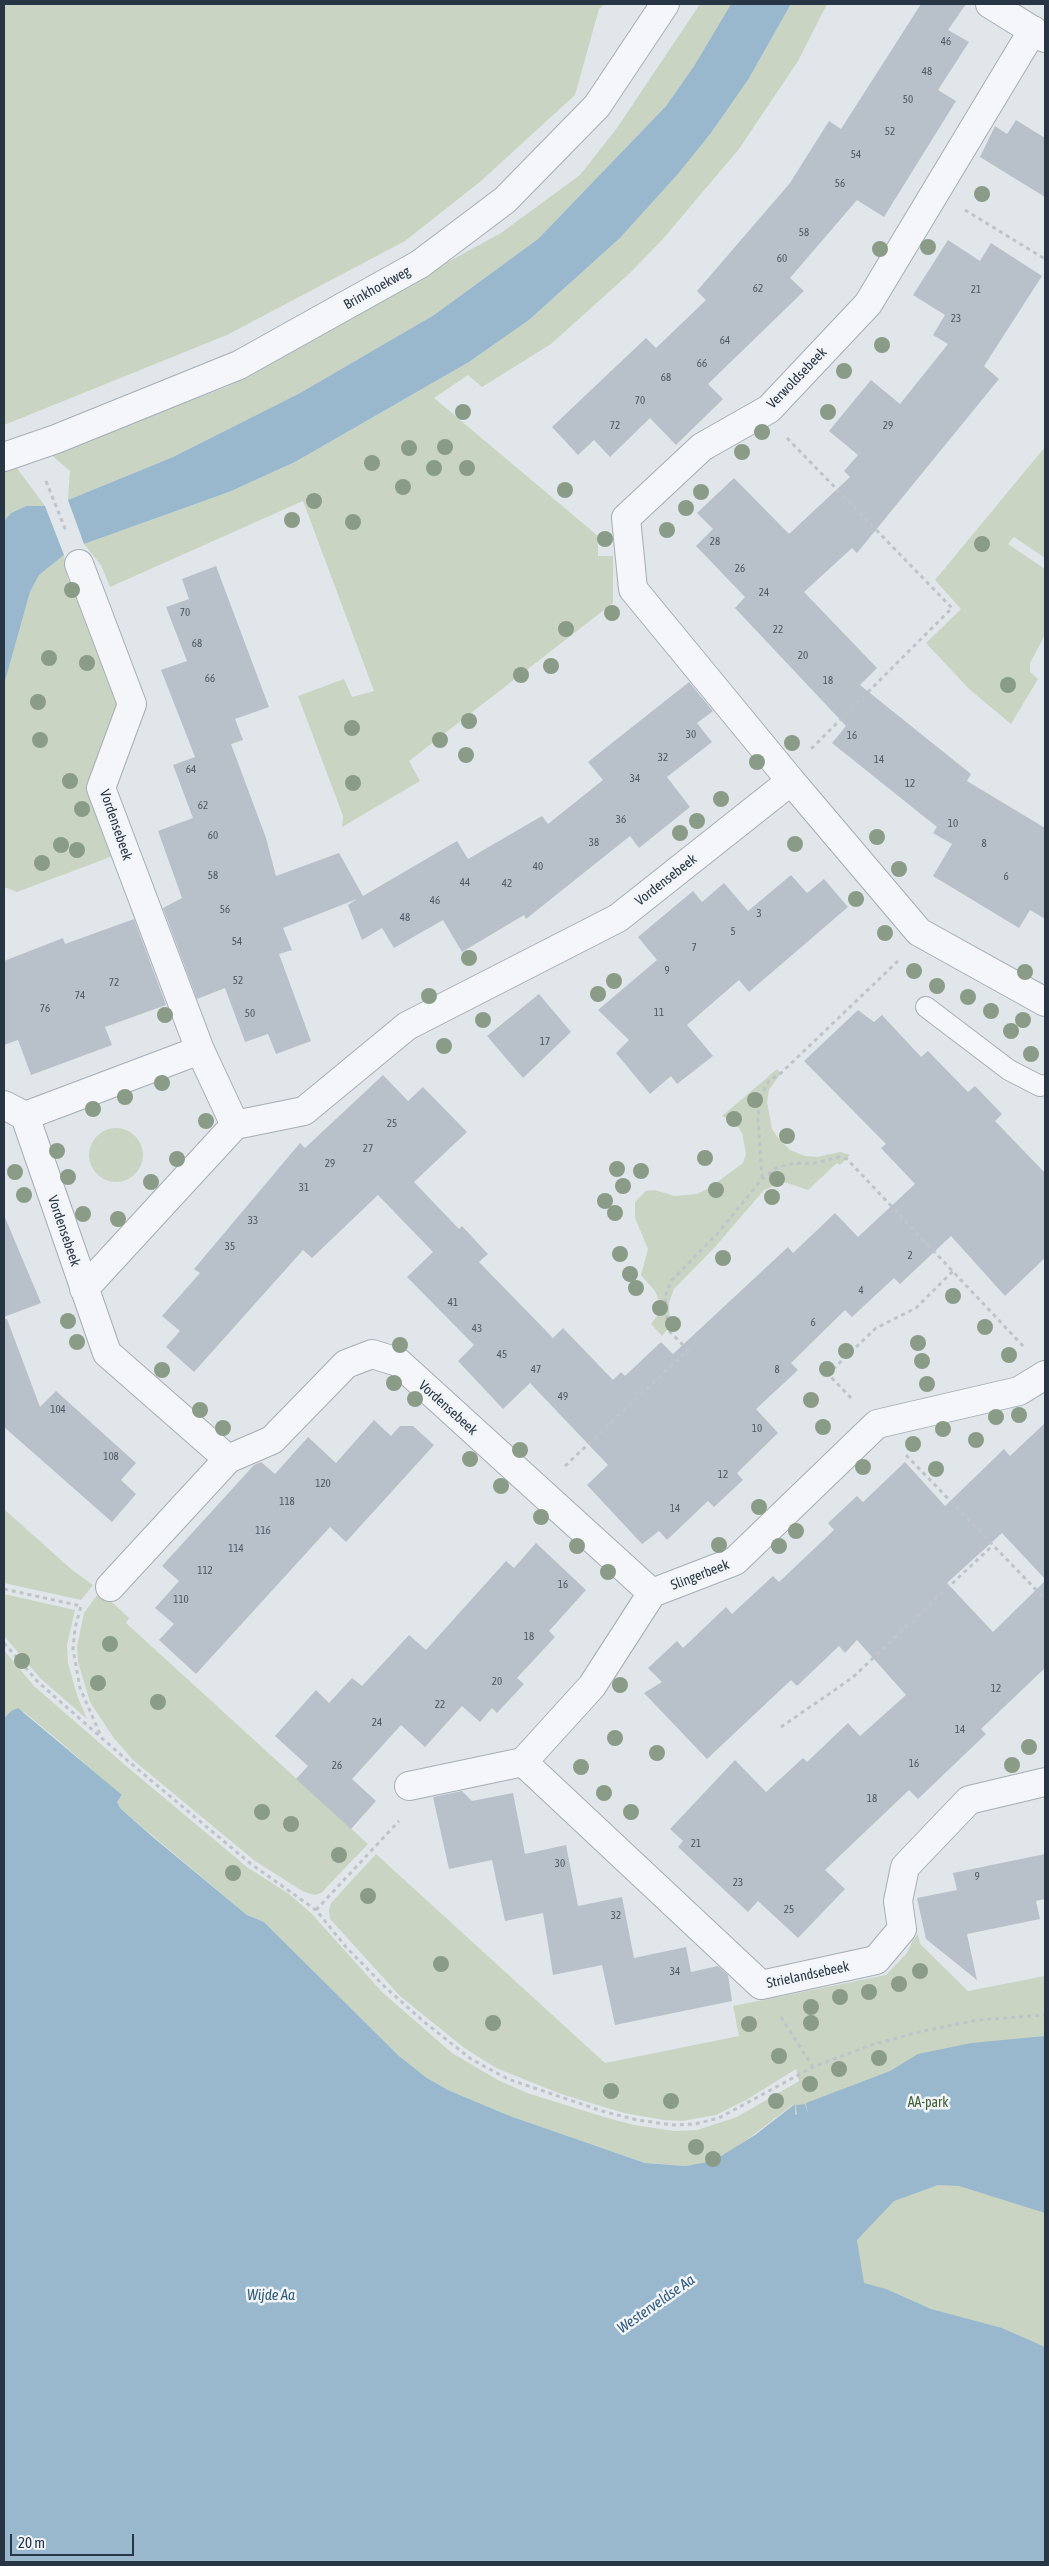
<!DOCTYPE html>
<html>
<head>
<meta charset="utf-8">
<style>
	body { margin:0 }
	#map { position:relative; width:1049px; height:2566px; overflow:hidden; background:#e1e6eb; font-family:"Asap Condensed",sans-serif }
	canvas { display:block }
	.frame { position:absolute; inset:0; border:5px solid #283544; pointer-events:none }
	.scale { position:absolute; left:10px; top:2534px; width:124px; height:22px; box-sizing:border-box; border:2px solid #283544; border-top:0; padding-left:6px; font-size:15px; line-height:18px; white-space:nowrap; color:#283544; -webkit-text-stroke:4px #f1f5f8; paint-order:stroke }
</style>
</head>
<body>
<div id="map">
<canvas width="1049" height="2566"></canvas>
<div class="frame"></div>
<div class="scale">20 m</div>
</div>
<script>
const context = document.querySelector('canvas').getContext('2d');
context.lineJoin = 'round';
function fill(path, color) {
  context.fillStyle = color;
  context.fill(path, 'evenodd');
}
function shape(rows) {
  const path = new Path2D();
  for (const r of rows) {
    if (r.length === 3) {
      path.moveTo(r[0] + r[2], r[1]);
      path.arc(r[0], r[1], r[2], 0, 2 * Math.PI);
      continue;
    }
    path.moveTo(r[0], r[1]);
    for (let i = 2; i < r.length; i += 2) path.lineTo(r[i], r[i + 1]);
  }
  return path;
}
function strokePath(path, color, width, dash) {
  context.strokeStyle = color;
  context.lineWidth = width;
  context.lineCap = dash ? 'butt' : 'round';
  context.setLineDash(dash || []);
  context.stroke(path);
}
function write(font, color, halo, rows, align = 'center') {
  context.font = font + ' "Asap Condensed",sans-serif';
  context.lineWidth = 5;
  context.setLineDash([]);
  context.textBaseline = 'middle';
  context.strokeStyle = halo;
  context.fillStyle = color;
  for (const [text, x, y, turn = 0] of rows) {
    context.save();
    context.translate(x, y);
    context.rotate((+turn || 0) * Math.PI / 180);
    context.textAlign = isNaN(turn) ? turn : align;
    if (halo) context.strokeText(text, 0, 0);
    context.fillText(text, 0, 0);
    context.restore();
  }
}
fill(shape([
	[4,4,605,4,599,9,575,95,481,181,405,241,227,335,4,425],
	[700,4,731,4,694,66,666,106,538,239,434,315,300,393,173,457,68,500,70,471,49,453,229,386,371,304,501,233,580,175,617,128],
	[791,4,827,4,798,61,739,149,662,240,630,273,551,344,482,387,468,375,434,398,598,536,598,556,613,556,613,603,409,761,420,781,342,827,343,816,298,696,344,679,352,697,374,691,303,501,110,587,101,565,84,544,229,492,295,462,469,362,529,320,620,238,678,174,711,133,748,80],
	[1045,447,1045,558,1014,537,1008,544,1045,569,1045,635,1030,663,1030,672,1038,679,1011,724,969,689,926,643,961,609,935,580],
	[16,467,45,506,26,506,11,513,4,521,4,472],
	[64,555,68,580,78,584,121,699,87,788,113,856,17,892,4,887,4,685,30,592,39,575],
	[777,1069,781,1073,769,1090,767,1102,772,1129,779,1139,790,1150,805,1156,817,1157,840,1152,850,1155,840,1165,837,1163,808,1190,784,1182,764,1190,715,1247,674,1289,669,1303,669,1313,673,1322,662,1336,651,1324,660,1312,659,1301,655,1291,641,1275,648,1249,635,1218,635,1202,646,1191,654,1190,675,1196,697,1194,709,1188,743,1163,746,1154,742,1133,736,1123,722,1116],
	[116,1155,27],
	[4,1509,71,1569,93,1585,81,1600,4,1583],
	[100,1591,129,1618,126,1623,368,1844,321,1893,315,1895,304,1892,255,1861,133,1760,113,1737,90,1702,78,1662,77,1647,84,1613],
	[4,1594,75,1610,67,1645,68,1663,77,1695,87,1719,41,1679,4,1636],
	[4,1650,34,1686,125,1765,247,1867,289,1894,311,1913,382,1992,452,2053,498,2080,527,2093,604,2117,634,2125,674,2131,697,2130,737,2117,799,2081,796,2069,746,2100,716,2115,682,2121,664,2120,624,2113,561,2094,496,2068,463,2047,400,1996,330,1919,329,1911,331,1903,376,1854,605,2063,739,2036,733,2006,886,1975,907,1953,913,1940,918,1934,920,1944,968,1991,1045,1976,1045,2511,865,2291,807,2108,808,2114,795,2115,794,2104,732,2151,705,2164,686,2166,645,2163,510,2116,448,2090,427,2078,399,2056,264,1922,247,1915,121,1809,117,1801,122,1796,58,1740,24,1712,11,1711,4,1718]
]), '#c9d5c2');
fill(shape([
	[731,4,791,4,748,80,711,133,678,174,620,238,529,320,469,362,295,462,229,492,84,544,68,500,173,457,300,393,434,315,538,239,666,106,694,66],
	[26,506,45,506,64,555,39,575,30,592,4,685,4,521,11,513],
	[18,1708,122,1795,117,1802,121,1809,154,1838,247,1915,264,1922,399,2056,427,2078,448,2090,510,2116,645,2163,686,2166,713,2161,755,2135,795,2104,795,2115,797,2114,796,2105,805,2104,808,2114,806,2103,890,2071,918,2054,971,2043,1045,2036,1045,2213,959,2186,938,2185,894,2201,857,2240,864,2283,886,2289,931,2309,1002,2328,1045,2347,1045,2562,4,2562,4,1718,11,1711]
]), '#9ab8cd');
fill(shape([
	[921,4,966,4,948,30,969,42,938,90,956,101,884,217,857,200,790,278,804,291,708,384,723,399,676,445,650,418,610,457,594,440,578,455,552,427,646,338,656,348,706,300,697,291,790,183,829,121,841,129],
	[1016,120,1045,138,1045,197,980,157,995,126,1007,134],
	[948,240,980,261,991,243,1042,276,984,366,999,379,857,553,852,548,804,592,877,668,860,685,971,774,967,781,1045,828,1045,919,1030,910,1019,928,933,876,952,844,933,833,937,827,832,743,846,726,735,608,745,597,696,546,713,529,697,513,734,478,789,534,850,477,844,471,858,455,829,431,871,380,900,404,948,344,933,335,945,315,913,295],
	[216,566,269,707,235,719,243,740,231,744,266,838,276,876,339,853,363,896,457,841,468,859,542,816,548,824,603,780,588,762,689,682,713,711,697,723,712,742,667,777,690,807,639,848,630,836,526,919,524,915,462,952,443,920,394,948,382,928,362,940,348,905,357,899,283,928,292,950,279,954,311,1041,276,1054,268,1034,245,1042,225,988,197,999,163,908,182,898,158,831,193,818,173,765,195,757,161,670,187,661,166,607,189,599,182,579],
	[791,875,807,893,824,879,848,907,749,992,739,980,687,1025,713,1056,677,1084,671,1076,650,1094,616,1053,629,1040,598,1010,657,960,638,937,693,891,702,902,724,883,748,911],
	[134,919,166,1005,105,1027,112,1045,31,1075,18,1040,4,1045,4,961,63,938,65,944],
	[539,994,571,1032,523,1078,487,1036],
	[858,1010,874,1022,882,1015,921,1057,928,1051,968,1092,975,1086,1002,1114,995,1121,1045,1173,1045,1258,1005,1296,951,1236,900,1284,894,1278,852,1317,845,1310,791,1363,798,1370,756,1409,778,1433,737,1473,743,1480,714,1507,708,1501,667,1540,659,1531,642,1544,587,1485,608,1465,530,1383,503,1409,458,1361,474,1345,407,1277,433,1252,378,1195,312,1258,303,1250,194,1372,166,1347,180,1331,162,1316,200,1273,194,1269,300,1143,305,1148,383,1075,408,1101,423,1087,467,1132,414,1182,459,1229,462,1226,488,1254,479,1262,553,1338,563,1328,613,1380,621,1372,625,1376,661,1342,673,1354,788,1247,793,1253,835,1213,858,1237,915,1184,881,1148,886,1144,804,1061],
	[4,1215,41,1303,4,1317],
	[4,1319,7,1319,40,1407,56,1391,136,1463,121,1480,136,1494,112,1522,4,1427],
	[374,1420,391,1436,400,1426,413,1426,434,1445,346,1542,330,1527,196,1674,159,1640,174,1624,155,1608,179,1581,162,1566,254,1465,261,1462,275,1474,308,1437,336,1463],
	[1045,1423,1045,1579,1002,1533,947,1583,993,1632,1045,1581,1045,1668,981,1729,986,1734,918,1799,909,1790,825,1870,845,1889,798,1938,758,1901,748,1912,678,1847,683,1841,670,1829,735,1760,766,1792,803,1758,807,1762,848,1723,860,1736,906,1695,857,1640,845,1653,839,1646,797,1686,791,1680,707,1759,644,1693,662,1682,648,1668,677,1641,683,1648,726,1607,732,1614,773,1576,779,1582,834,1530,828,1523,857,1496,863,1502,905,1462,945,1506,1004,1449,1010,1456],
	[536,1543,586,1590,549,1631,555,1637,517,1678,524,1684,497,1713,492,1708,480,1722,462,1706,425,1747,401,1725,352,1779,376,1801,351,1829,296,1779,308,1766,275,1736,316,1690,329,1703,352,1678,362,1686,409,1635,426,1650,506,1561,514,1568],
	[462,1791,472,1801,513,1793,525,1854,566,1845,578,1906,622,1897,634,1958,686,1947,691,1972,718,1966,728,1975,732,2001,615,2025,602,1965,553,1975,543,1913,505,1921,492,1860,449,1869,433,1797],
	[1045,1854,1045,1899,1036,1901,1040,1919,967,1934,977,1980,926,1939,917,1898,957,1890,953,1873]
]), '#b8c0c9');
const service = shape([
	[926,1007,1009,1070,1040,1086,1045,1085]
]);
const minor = shape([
	[990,4,1045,38],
	[4,457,56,439,239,365,420,264,505,200,597,106,665,4],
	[79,564,132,704,101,788,200,1050,235,1125,84,1289],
	[791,781,633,589,626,518,702,447,769,409,868,304,1033,30],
	[4,1105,25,1116,107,1353,228,1459],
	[25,1116,200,1050],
	[235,1125,304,1111,407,1026,618,918,791,781,919,932,1045,1002],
	[110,1587,228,1459,272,1440,346,1364,372,1354,398,1362,652,1593],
	[523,1762,761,1985,876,1960,902,1929,898,1901,905,1867,969,1800,1045,1782],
	[409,1786,523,1762,592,1686,652,1593,735,1561,877,1424,1019,1391,1045,1375]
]);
strokePath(service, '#a6adb6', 22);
strokePath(minor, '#a6adb6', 30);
strokePath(shape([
	[965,210,1045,259],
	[787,438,952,608,811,749],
	[46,481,66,531],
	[762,1178,758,1118,761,1095,769,1081,781,1073,898,961],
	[851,1398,828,1374,876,1328,916,1308,953,1271],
	[906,1455,1045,1599],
	[565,1466,688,1350,668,1330,665,1297,671,1281,717,1234,762,1179,778,1167,794,1163,811,1164,839,1157,847,1159,1024,1347],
	[4,1589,81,1606,75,1628,73,1649,80,1688,100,1734],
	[4,1643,38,1682,128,1761,251,1864,316,1910,346,1947,384,1986,423,2021,471,2059,508,2079,602,2111,637,2120,673,2125,695,2124,719,2118,813,2067,871,2045,923,2031,978,2020,1045,2015],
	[781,1727,852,1678,993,1545],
	[316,1910,399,1821],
	[781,2017,813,2067]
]), '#bfc4ca', 3, [4, 4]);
strokePath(service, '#f4f6f9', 20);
strokePath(minor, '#f4f6f9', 28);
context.fillStyle = '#8a9c87';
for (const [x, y] of [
	[982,194],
	[928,247],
	[880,249],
	[882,345],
	[844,371],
	[463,412],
	[828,412],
	[762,432],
	[445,447],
	[409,448],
	[742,452],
	[372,463],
	[434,468],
	[467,468],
	[403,487],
	[565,490],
	[701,492],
	[314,501],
	[686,508],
	[292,520],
	[353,522],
	[667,530],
	[605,539],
	[982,544],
	[72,590],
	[612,613],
	[566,629],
	[49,658],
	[87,663],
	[551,666],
	[521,675],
	[1008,685],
	[38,702],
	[469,721],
	[352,728],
	[40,740],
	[440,740],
	[792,743],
	[466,755],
	[757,762],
	[70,781],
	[353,783],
	[721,799],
	[82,809],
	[697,821],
	[680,833],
	[877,837],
	[795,844],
	[61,845],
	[77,850],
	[42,863],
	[899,869],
	[856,899],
	[885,933],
	[469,958],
	[914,971],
	[1025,972],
	[614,981],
	[937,986],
	[598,994],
	[429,996],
	[968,997],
	[991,1011],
	[165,1015],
	[483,1020],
	[1023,1020],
	[1011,1031],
	[444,1046],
	[1031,1054],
	[162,1083],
	[125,1097],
	[755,1100],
	[93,1109],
	[734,1119],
	[206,1121],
	[787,1136],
	[57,1151],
	[705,1158],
	[177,1159],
	[617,1169],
	[641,1171],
	[15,1172],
	[68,1177],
	[777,1179],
	[151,1182],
	[623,1186],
	[716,1190],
	[24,1195],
	[772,1197],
	[605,1201],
	[615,1213],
	[83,1214],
	[118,1219],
	[620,1254],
	[723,1258],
	[630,1274],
	[636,1288],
	[953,1296],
	[660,1308],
	[68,1321],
	[673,1324],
	[985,1327],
	[77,1342],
	[918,1343],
	[400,1345],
	[846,1351],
	[1009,1355],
	[922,1361],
	[827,1369],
	[162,1370],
	[394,1383],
	[927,1384],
	[415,1399],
	[811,1400],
	[200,1410],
	[1019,1415],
	[996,1417],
	[823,1427],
	[223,1428],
	[943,1429],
	[976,1440],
	[913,1444],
	[520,1450],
	[470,1459],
	[863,1467],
	[936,1469],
	[501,1486],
	[759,1507],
	[541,1517],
	[796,1531],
	[719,1545],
	[577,1546],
	[779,1546],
	[608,1572],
	[110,1644],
	[22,1661],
	[98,1683],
	[620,1685],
	[158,1702],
	[615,1738],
	[1029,1747],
	[657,1753],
	[1012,1765],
	[581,1767],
	[604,1793],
	[262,1812],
	[631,1812],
	[291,1824],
	[339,1855],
	[233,1873],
	[368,1896],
	[441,1964],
	[920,1971],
	[899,1984],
	[869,1992],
	[840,1997],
	[811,2007],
	[493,2023],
	[811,2023],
	[749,2024],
	[779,2056],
	[879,2058],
	[839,2069],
	[810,2084],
	[611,2091],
	[671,2101],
	[776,2101],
	[696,2147],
	[713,2159]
]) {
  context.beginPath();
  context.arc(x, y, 8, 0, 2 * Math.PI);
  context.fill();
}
write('11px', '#4c5865', null, [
	["46",946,42],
	["48",927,72],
	["50",908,100],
	["52",890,132],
	["54",856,155],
	["56",840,184],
	["58",804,233],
	["60",782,259],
	["62",758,289],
	["21",976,290],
	["23",956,319],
	["64",725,341],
	["66",702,364],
	["68",666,378],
	["70",640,401],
	["72",615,426],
	["29",888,426],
	["28",715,542],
	["26",740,569],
	["24",764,593],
	["70",185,613],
	["22",778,630],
	["68",197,644],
	["20",803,656],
	["66",210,679],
	["18",828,681],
	["30",691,735],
	["16",852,736],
	["32",663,758],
	["14",879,760],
	["64",191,770],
	["34",635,779],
	["12",910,784],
	["62",203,806],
	["36",621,820],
	["10",953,824],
	["60",213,836],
	["38",594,843],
	["8",984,844],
	["40",538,867],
	["58",213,876],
	["6",1006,877],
	["44",465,883],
	["42",507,884],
	["46",435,901],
	["56",225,910],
	["3",759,914],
	["48",405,918],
	["5",733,932],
	["54",237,942],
	["7",694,948],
	["9",667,971],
	["52",238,981],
	["72",114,983],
	["74",80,996],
	["76",45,1009],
	["11",659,1013],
	["50",250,1014],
	["17",545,1042],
	["25",392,1124],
	["27",368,1149],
	["29",330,1164],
	["31",304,1188],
	["33",253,1221],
	["35",230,1247],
	["2",910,1256],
	["4",861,1291],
	["41",453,1303],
	["6",813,1323],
	["43",477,1329],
	["45",502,1355],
	["47",536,1370],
	["8",777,1370],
	["49",563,1397],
	["104",58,1410],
	["10",757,1429],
	["108",111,1457],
	["12",723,1475],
	["120",323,1484],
	["118",287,1502],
	["14",675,1509],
	["116",263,1531],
	["114",236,1549],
	["112",205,1571],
	["16",563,1585],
	["110",181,1600],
	["18",529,1637],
	["20",497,1682],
	["12",996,1689],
	["22",440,1705],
	["24",377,1723],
	["14",960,1730],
	["16",914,1764],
	["26",337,1766],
	["18",872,1799],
	["21",696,1844],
	["30",560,1864],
	["9",977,1877],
	["23",738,1883],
	["25",789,1910],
	["32",616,1916],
	["34",675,1972]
]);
write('14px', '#283544', '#f1f5f8', [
	["Brinkhoekweg",377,288,-29],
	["Verwoldsebeek",797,378,-46],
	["Vordensebeek",116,825,71],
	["Vordensebeek",666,880,-38],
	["Vordensebeek",64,1231,71],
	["Vordensebeek",448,1408,42],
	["Slingerbeek",700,1575,-21],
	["Strielandsebeek",808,1975,-12]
]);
write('14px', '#426035', '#f1f5f8', [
	["AA-park",928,2103]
]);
write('italic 15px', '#30597a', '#f1f5f8', [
	["Wijde Aa",271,2295],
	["Westerveldse Aa",656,2304,-35]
]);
</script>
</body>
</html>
